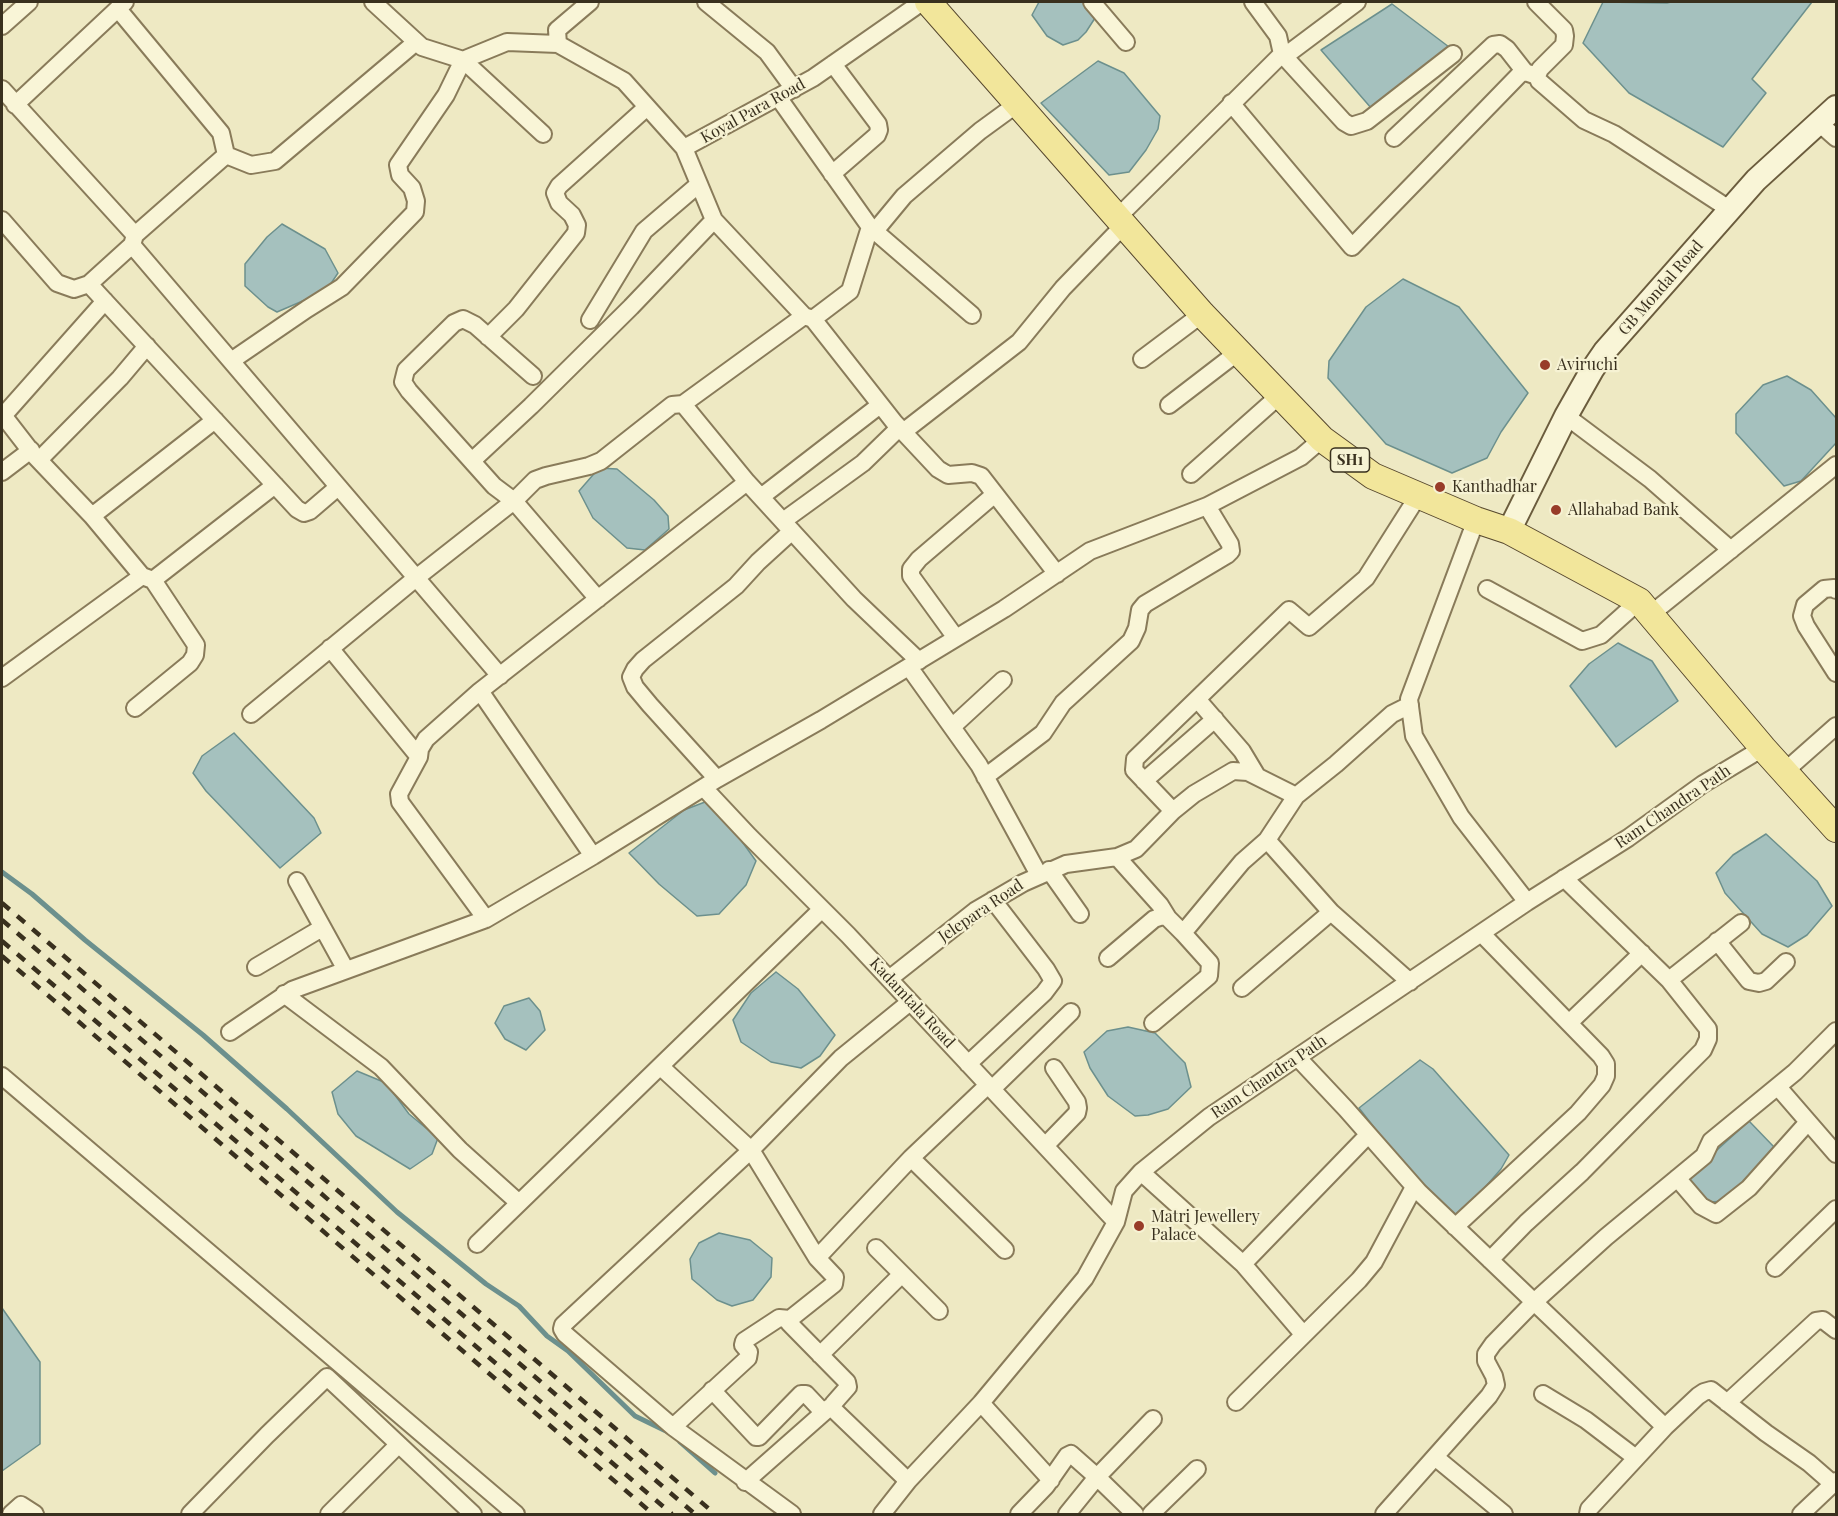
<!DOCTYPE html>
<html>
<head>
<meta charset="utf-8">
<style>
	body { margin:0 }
	#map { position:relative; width:1838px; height:1516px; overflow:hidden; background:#eee9c3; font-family:"Playfair Display",serif }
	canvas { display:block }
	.frame { position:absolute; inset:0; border:3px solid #39301e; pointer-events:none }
</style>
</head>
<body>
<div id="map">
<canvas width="1838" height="1516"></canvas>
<div class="frame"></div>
</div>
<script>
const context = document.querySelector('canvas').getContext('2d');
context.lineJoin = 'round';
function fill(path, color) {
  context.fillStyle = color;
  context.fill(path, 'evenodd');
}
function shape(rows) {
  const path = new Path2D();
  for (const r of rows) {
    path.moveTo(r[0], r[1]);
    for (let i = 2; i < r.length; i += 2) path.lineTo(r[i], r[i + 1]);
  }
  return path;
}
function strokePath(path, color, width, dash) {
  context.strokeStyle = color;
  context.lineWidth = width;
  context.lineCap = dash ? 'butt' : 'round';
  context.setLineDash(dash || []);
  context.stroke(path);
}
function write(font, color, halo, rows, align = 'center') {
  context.font = font + ' "Playfair Display",serif';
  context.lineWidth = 4.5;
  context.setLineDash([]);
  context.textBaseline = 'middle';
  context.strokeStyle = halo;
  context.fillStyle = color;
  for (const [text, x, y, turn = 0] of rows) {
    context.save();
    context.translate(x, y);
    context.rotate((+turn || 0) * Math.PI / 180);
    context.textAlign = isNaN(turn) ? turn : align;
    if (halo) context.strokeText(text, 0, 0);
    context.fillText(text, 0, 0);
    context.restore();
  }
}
const water = shape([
	[1039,2,1085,2,1095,18,1086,32,1078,40,1063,45,1047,36,1032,15,1039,2],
	[1603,2,1667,3,1671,2,1812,2,1752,79,1766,93,1723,147,1629,93,1583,43,1603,2],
	[1392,4,1457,53,1378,116,1321,50,1392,4],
	[1098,61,1124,73,1160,116,1158,129,1146,150,1129,172,1109,175,1041,103,1098,61],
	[282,224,325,249,338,273,326,291,277,312,268,307,245,286,245,264,267,237,282,224],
	[1403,279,1459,307,1528,393,1501,432,1487,458,1452,473,1386,444,1328,378,1329,361,1366,307,1403,279],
	[1787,376,1811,390,1836,418,1836,443,1801,481,1784,486,1736,433,1736,414,1763,385,1787,376],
	[599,468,617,469,654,500,668,516,669,529,645,550,627,548,593,518,579,491,599,468],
	[1618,643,1652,661,1678,701,1616,747,1570,686,1589,664,1618,643],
	[234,733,314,818,321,833,280,868,206,791,193,773,202,756,234,733],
	[705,802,738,836,756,861,746,885,719,914,697,916,659,884,629,853,684,810,705,802],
	[1766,834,1817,881,1832,906,1807,935,1788,947,1762,934,1725,893,1716,873,1733,855,1766,834],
	[776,972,798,989,835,1035,820,1056,801,1068,771,1062,741,1042,733,1020,751,993,776,972],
	[529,998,540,1011,545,1030,526,1050,505,1039,495,1023,504,1006,529,998],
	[1128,1027,1155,1033,1185,1063,1191,1087,1168,1109,1148,1115,1135,1116,1108,1096,1090,1068,1084,1052,1107,1031,1128,1027],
	[1420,1060,1433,1069,1509,1155,1501,1169,1459,1217,1419,1185,1359,1108,1420,1060],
	[357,1071,386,1083,409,1114,438,1138,432,1154,410,1169,356,1136,338,1114,332,1092,357,1071],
	[1749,1121,1774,1147,1727,1201,1709,1202,1685,1179,1749,1121],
	[719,1233,750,1240,772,1258,771,1277,753,1300,732,1306,717,1300,692,1279,690,1259,699,1243,719,1233],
	[2,1308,40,1362,40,1444,2,1471,2,1308]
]);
fill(water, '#a5c1be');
strokePath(water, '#6c908d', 1.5);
strokePath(shape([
	[2,872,32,894,85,940,203,1035,287,1109,397,1212,486,1284,519,1306,547,1336,568,1351,635,1416,668,1432],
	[680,1442,715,1473]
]), '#6c908d', 5);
const street = shape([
	[373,2,422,47,463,60,507,42,558,44,624,81,684,148,714,220,804,316,813,319,894,422,938,469,948,475,972,473,981,476,1057,574],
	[706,2,767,52,794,89],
	[1092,2,1126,42],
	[1253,2,1278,36,1282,54,1344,122,1351,126,1367,121,1453,54],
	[1536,2,1564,30,1565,36,1564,45,1540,69,1537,76,1539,81,1584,120,1614,134,1729,209],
	[118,9,221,133,226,155],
	[2,26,29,2],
	[558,44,557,30,590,2],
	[1285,56,1357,2],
	[2,89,135,235,132,245,500,676],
	[778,97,870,227,850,291,813,319],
	[1231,103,1352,247,1520,74,1525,72,1537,76],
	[15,105,125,2],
	[1819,123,1836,138],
	[1394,138,1493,45,1500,44,1507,49,1525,72],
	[684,148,813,78,922,2],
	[832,174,877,135,879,130,878,124,833,64],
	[1117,218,1282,54],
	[2,220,57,283,74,289,89,284,132,245],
	[870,227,972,315],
	[875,231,904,196,980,131,1017,104],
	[135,235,226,155,251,165,275,161,416,42],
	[89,284,297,509,304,513,310,511,338,487],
	[590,320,644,231,699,184],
	[488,337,516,309,576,233,577,225,572,215,559,203,555,193,559,186,647,107],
	[1142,359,1202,314],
	[231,361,307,309,342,287,415,212,416,201,412,188,400,175,398,165,446,95,463,60,543,134],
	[533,376,475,325,463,319,454,323,406,370,403,382,409,391,494,486,514,501,598,599],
	[683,404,747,482,854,599,919,661],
	[1169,405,1238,352],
	[2,414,33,454,92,516,142,576,153,580,275,485],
	[3,416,105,301],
	[1566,416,1650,479,1731,550],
	[903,432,1019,342,1063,288,1123,226],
	[40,459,120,378,147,346],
	[473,460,531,406,631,307,714,220],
	[2,472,31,450],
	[1191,474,1280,395],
	[761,497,880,405],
	[92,516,215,420],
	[1476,520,1409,699,1414,736,1461,817,1527,902],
	[783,521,863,463,899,428],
	[1487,589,1582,641,1601,635,1639,601],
	[1836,590,1834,588,1824,589,1805,605,1802,616,1806,626,1836,673],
	[1651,614,1836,465],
	[956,638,911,576,911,569,919,559,995,494],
	[330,648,419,757],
	[909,667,979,765,1039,875],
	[2,678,142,576],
	[480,691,593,856],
	[1197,699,1242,751,1257,776],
	[135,708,190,663,195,655,196,645,153,580],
	[251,714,416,578,514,501,535,480,546,476,589,466,601,461,672,405,683,404,804,316],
	[952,727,1003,680],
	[1784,772,1836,726],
	[985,777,1043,733,1063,703,1131,641,1137,628,1140,610,1145,604,1227,555,1231,551,1230,544,1207,506],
	[717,779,650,705,635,687,631,677,635,669,643,660,736,586,758,562,792,531],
	[1144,781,1215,719],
	[704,788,749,836,848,935,1116,1222],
	[1173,811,1134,770,1135,759,1289,610,1309,627,1366,578,1418,496],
	[1267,840,1331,912,1410,982],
	[1117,857,1160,905,1168,918],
	[1049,870,1080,914],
	[297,881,346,970],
	[486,919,400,802,399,794,419,757,420,749,426,739,480,691,747,482],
	[1183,933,1242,862,1267,840,1296,796],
	[1717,941,1749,981,1759,983,1766,981,1786,962],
	[1108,958,1154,919,1163,916,1168,918,1183,933,1210,963,1209,976,1153,1023],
	[256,967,322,928],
	[889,979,975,911,1023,883,1066,864,1117,857,1136,849,1173,811,1194,794,1233,771,1248,772,1296,796,1336,764,1392,714,1410,705],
	[1669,980,1741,923],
	[1242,988,1331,912],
	[284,994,381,1067,460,1150,519,1203],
	[1569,1023,1642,953],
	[230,1032,292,990,486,919,593,856,717,779,821,720,1004,609,1090,551,1207,506,1301,457,1322,439],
	[1298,1058,1346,1109,1419,1192,1665,1427],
	[968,1064,1044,993,1053,981,1046,969,993,900],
	[661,1067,751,1150,817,1258,835,1277,834,1284,790,1319,789,1323,847,1382,848,1387,833,1404,833,1409,908,1481],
	[2,1076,516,1514],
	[1778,1087,1836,1154],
	[992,1089,1071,1012],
	[1045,1146,1077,1113,1078,1108,1077,1102,1054,1068],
	[911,1158,1005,1250],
	[1141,1172,1243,1264,1303,1334],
	[1677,1178,1701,1206,1716,1214,1749,1188,1808,1122],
	[1455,1227,1578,1113,1602,1085,1606,1076,1606,1064,1601,1056,1481,933],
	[477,1244,822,909],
	[876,1248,939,1311],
	[817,1258,911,1158,988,1085],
	[1490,1260,1526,1223,1582,1172,1668,1085,1703,1050,1708,1039,1708,1029,1669,980,1564,878],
	[1243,1264,1368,1135],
	[1775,1268,1836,1209],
	[820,1355,901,1275],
	[712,1390,756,1437,759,1437,801,1394,806,1394,823,1412],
	[1543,1394,1586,1420,1636,1458],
	[1236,1402,1359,1280,1374,1262,1414,1187],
	[981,1403,1051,1480],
	[1727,1403,1816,1321,1823,1320,1836,1330],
	[673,1427,748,1358,749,1352,743,1345,744,1341,779,1318,790,1319],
	[1435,1457,1504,1514],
	[745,1482,830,1407],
	[11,1514,21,1505,35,1514],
	[190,1514,267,1435,327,1377,473,1514],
	[329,1514,398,1445],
	[792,1514,673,1427,565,1334,562,1329,563,1325,751,1150,841,1058,910,1002],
	[882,1514,908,1481,981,1403,1085,1278,1116,1222,1124,1191,1141,1172,1209,1117,1527,902,1628,838,1703,784,1763,748],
	[1019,1514,1046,1486,1067,1456,1071,1454,1097,1477,1135,1514],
	[1067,1514,1097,1477,1153,1419],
	[1151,1514,1197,1469],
	[1384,1514,1489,1396,1496,1385,1494,1376,1486,1361,1486,1354,1493,1344,1534,1302,1606,1237,1704,1156,1711,1141,1795,1072,1836,1031],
	[1588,1514,1589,1509,1665,1427,1698,1396,1704,1392,1711,1390,1766,1433,1809,1463,1833,1484],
	[1801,1514,1836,1481]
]);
const secondary = shape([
	[1509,531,1566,416,1592,370,1605,351,1756,180,1836,107]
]);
const primary = shape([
	[928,2,1202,314,1322,439,1373,476,1476,520,1509,531,1639,601,1763,748,1836,829]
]);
strokePath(street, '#897b5a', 20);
strokePath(secondary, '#6b5c3d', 26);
strokePath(primary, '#57482e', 28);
strokePath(street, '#f9f5d7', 16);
strokePath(secondary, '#f9f5d7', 22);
strokePath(primary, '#f2e69b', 26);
strokePath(shape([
	[2,903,715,1514],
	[2,920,695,1514],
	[2,941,672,1514],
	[2,956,653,1514]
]), '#39301e', 4.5, [10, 10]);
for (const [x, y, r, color] of [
	[1545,365,6,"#983c29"],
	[1440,487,6,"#983c29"],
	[1556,510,6,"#983c29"],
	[1139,1226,6,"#983c29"]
]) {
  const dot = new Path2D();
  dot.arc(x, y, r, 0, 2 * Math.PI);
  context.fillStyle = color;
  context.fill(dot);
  strokePath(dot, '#f6f2d3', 2);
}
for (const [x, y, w] of [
	[1350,460,39]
]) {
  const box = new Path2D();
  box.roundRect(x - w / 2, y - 12, w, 24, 4.5);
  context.fillStyle = '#f6f2d3';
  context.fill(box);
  strokePath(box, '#39301e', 1.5);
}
write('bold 15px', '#39301e', null, [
	["SH1",1350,460]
]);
write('16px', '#39301e', '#f6f2d3', [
	["Koyal Para Road",753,111,-29],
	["GB Mondal Road",1661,288,-49],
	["Ram Chandra Path",1673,807,-34],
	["Jelepara Road",981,911,-34],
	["Kadamtala Road",912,1003,47],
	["Ram Chandra Path",1269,1077,-34]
]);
write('16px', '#39301e', '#f6f2d3', [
	["Aviruchi",1557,365],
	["Kanthadhar",1452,487],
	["Allahabad Bank",1568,510],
	["Matri Jewellery",1151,1217],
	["Palace",1151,1235]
], 'left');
</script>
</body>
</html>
